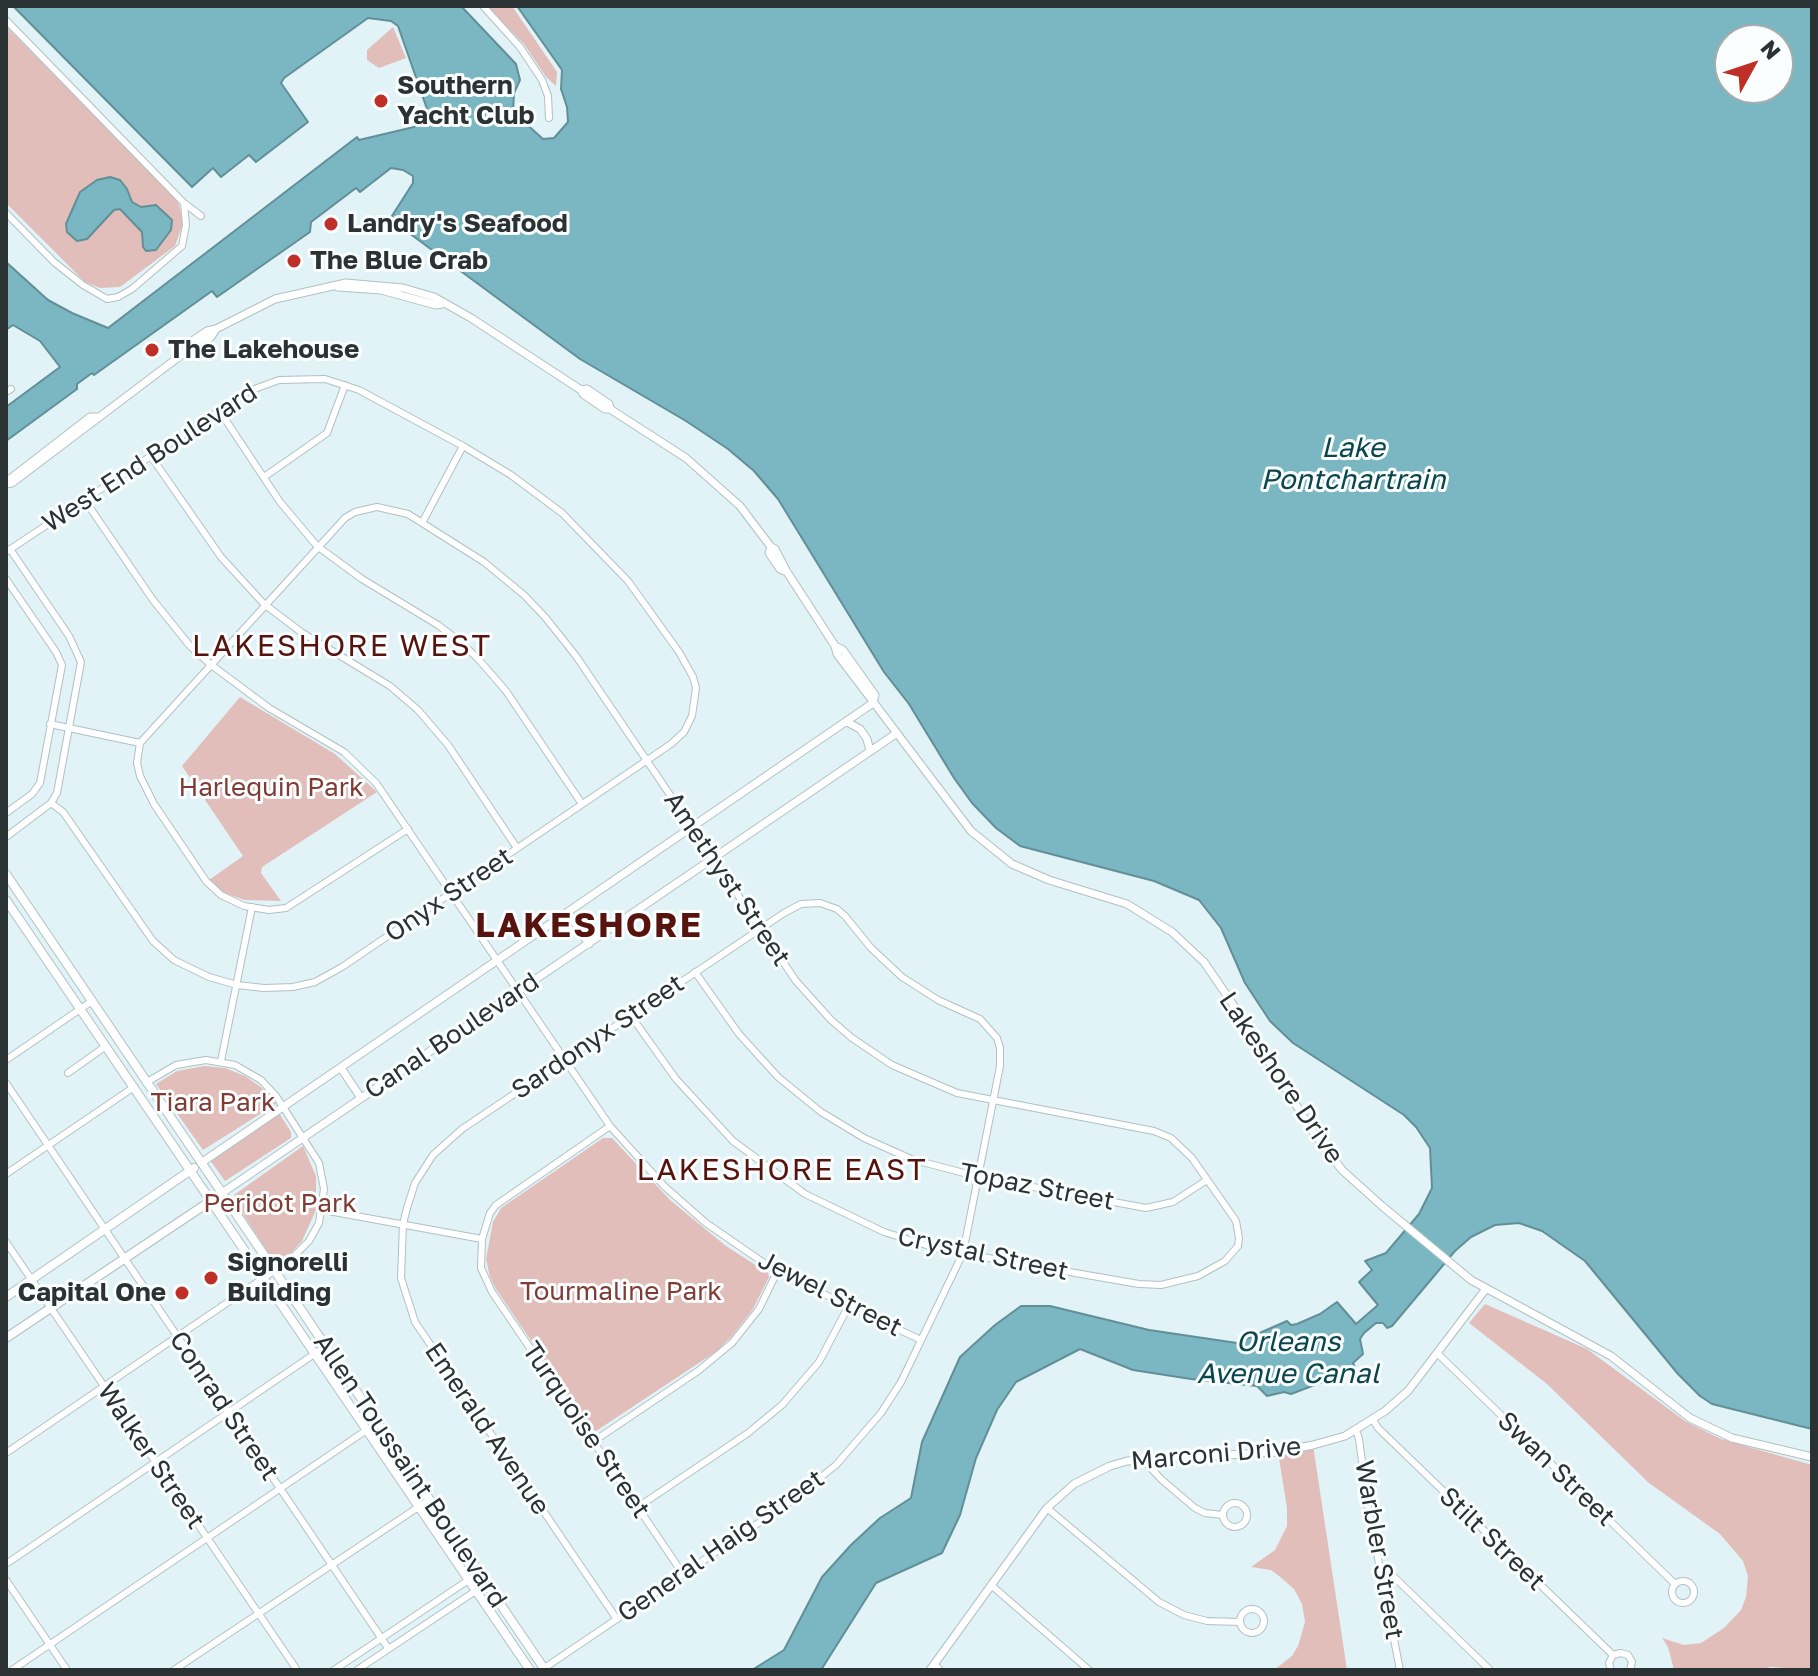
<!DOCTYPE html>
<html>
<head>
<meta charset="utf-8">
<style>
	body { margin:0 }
	#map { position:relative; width:1818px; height:1676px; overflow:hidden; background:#e1f3f7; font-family:"Golos Text",sans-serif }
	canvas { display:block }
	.frame { position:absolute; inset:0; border:8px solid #2b3233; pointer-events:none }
	.north { position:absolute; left:1714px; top:24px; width:80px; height:80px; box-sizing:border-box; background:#fafefe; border:2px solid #a7acad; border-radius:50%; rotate:50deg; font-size:22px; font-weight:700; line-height:32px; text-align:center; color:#2b3233 }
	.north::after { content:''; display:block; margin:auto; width:28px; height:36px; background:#bd2f27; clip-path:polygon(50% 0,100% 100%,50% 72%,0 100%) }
</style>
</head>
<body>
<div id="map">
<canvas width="1818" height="1676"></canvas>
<div class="frame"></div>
<div class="north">N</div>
</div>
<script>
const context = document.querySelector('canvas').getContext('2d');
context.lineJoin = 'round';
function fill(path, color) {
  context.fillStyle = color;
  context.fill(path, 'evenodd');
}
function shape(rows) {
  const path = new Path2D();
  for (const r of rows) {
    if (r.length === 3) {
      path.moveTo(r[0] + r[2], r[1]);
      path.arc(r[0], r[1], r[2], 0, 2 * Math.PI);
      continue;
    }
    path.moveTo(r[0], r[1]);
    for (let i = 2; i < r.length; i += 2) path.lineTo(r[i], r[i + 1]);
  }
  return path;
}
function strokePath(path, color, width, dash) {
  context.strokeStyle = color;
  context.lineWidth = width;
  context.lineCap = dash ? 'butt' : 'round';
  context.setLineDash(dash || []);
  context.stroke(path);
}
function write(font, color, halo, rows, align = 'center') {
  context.font = font + ' "Golos Text",sans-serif';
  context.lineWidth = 6;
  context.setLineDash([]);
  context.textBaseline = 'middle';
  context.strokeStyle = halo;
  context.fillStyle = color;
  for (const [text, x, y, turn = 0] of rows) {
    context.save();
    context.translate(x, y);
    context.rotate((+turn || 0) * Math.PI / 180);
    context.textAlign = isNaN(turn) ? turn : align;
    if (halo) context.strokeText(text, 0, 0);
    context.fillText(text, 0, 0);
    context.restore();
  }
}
fill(shape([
	[486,6,512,6,557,72,556,86,546,77,524,44],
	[6,26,172,194,179,204,183,223,175,246,120,287,100,288,85,282,6,203],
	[393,27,406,58,379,68,367,60,367,50],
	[240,697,335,754,377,792,262,867,261,873,281,901,245,900,224,893,209,880,243,856,182,766],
	[204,1066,225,1068,245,1076,262,1088,276,1104,203,1150,156,1084,177,1071],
	[279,1113,291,1132,291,1138,225,1181,210,1160],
	[603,1138,612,1138,670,1200,726,1246,768,1273,769,1277,753,1309,732,1336,717,1351,596,1431,591,1429,496,1289,490,1277,486,1259,493,1222,501,1208],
	[303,1146,316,1176,316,1210,302,1241,288,1256,278,1263,274,1262,234,1200,234,1195],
	[1485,1304,1587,1349,1685,1421,1721,1439,1812,1465,1812,1670,1771,1667,1759,1670,1674,1670,1668,1647,1662,1638,1684,1645,1701,1643,1724,1628,1741,1610,1746,1597,1748,1576,1743,1561,1720,1534,1649,1483,1547,1384,1469,1323],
	[1313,1445,1347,1670,1274,1670,1292,1656,1298,1646,1305,1622,1302,1604,1294,1589,1279,1576,1271,1570,1251,1567,1275,1550,1287,1526,1287,1508,1278,1452]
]), '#e1beb9');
const water = shape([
	[13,6,461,6,516,64,520,80,514,93,513,112,543,139,554,138,568,122,567,107,561,89,562,70,517,6,1812,6,1812,1429,1712,1404,1700,1396,1678,1374,1585,1261,1542,1231,1519,1223,1495,1225,1471,1237,1455,1251,1392,1326,1387,1328,1383,1323,1376,1323,1364,1333,1360,1339,1363,1354,1353,1363,1355,1367,1346,1373,1291,1394,1284,1392,1267,1396,1257,1386,1191,1379,1133,1370,1080,1349,1016,1382,997,1410,976,1458,960,1515,942,1553,876,1583,821,1670,752,1670,784,1650,822,1577,851,1545,880,1518,911,1498,922,1442,960,1357,995,1325,1021,1306,1050,1306,1149,1330,1237,1343,1287,1321,1291,1325,1297,1324,1320,1314,1337,1302,1356,1324,1378,1305,1359,1282,1372,1270,1365,1261,1386,1253,1419,1214,1432,1188,1430,1148,1416,1127,1404,1115,1293,1043,1270,1021,1245,983,1221,928,1199,900,1154,881,1020,846,996,828,972,803,954,778,909,704,884,672,778,499,754,471,728,449,686,421,580,359,390,219,413,183,413,176,403,170,391,168,360,192,356,188,311,222,310,232,217,297,212,291,94,375,92,373,77,384,77,389,6,441,6,407,60,367,40,341,13,325,6,330,6,262,48,300,72,313,108,328,357,137,359,140,414,127,424,119,427,109,398,26,391,21,368,18,284,78,281,83,308,122,256,162,249,155,221,177,213,168,192,187,13,6],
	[1730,40,1778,40,1778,88,1730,88,1730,40],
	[110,177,120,180,127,189,132,202,141,207,156,205,172,220,171,230,156,250,146,251,143,247,142,232,120,209,114,210,87,239,77,241,67,232,66,224,80,192,97,180,110,177]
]);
fill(water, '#7ab7c2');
strokePath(water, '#628f97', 2);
const minor = shape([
	[483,6,520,47,542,80,548,96,549,118],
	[6,20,184,203,201,216],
	[6,213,54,262,83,285,107,299,118,297,132,289,182,246,186,225,184,203],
	[6,392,11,389],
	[219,410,280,502,317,546,362,579,438,625,464,645,480,661,506,691,582,804],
	[150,455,221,557,264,604,301,632,390,686,418,710,448,745,517,848],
	[264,477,327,433,345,385],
	[84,499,153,600,190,646,210,664,269,708,344,752,376,783,610,1126,664,1186,706,1223,777,1272,921,1340],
	[422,523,463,446],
	[6,552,249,391,279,380,325,379,359,390,463,446,511,475,562,513,628,581,679,652,693,677,696,688,692,716,684,732,671,744,342,967,315,982,293,987,264,988,237,985,209,977,174,960,153,941,63,812,51,803],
	[6,579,56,652,62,665,40,783,32,794,6,813],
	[50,724,140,743],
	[140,743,345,518,355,512,377,507,408,514,484,562,524,595,545,617,576,656,796,981,831,1020,852,1038,892,1065,957,1093,1154,1131,1171,1138,1192,1158,1236,1221,1239,1238,1238,1246,1225,1261,1198,1276,1161,1285,1139,1284,942,1250,884,1232,805,1194,733,1141,676,1079,631,1016],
	[140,743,137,763,140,776,154,804,206,881,221,895,244,906,269,910,286,908,408,829],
	[6,837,51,803,57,793,81,662,69,636,10,549],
	[695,972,739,1034,778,1077,821,1112,864,1138,911,1159,979,1177,1146,1208,1173,1202,1207,1180],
	[6,1060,92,1001],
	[221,1061,252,907],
	[68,1073,106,1046],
	[6,1083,388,1648],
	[610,1126,496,1205,490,1213,482,1239,481,1268,492,1292,683,1574],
	[6,1174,134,1087],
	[323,1210,482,1239],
	[6,1242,297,1670],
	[1437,1353,1675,1584],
	[1373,1420,1378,1428,1613,1655],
	[1356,1430,1359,1439,1369,1513,1400,1670],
	[594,1441,698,1371,732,1343,759,1309,777,1272],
	[6,1453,290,1260,309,1241,319,1223,324,1189,319,1163,276,1096,261,1080,235,1065,206,1060,176,1065,147,1082],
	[1143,1460,1162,1480,1195,1508,1205,1513,1223,1515],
	[1235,1515,12],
	[638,1507,748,1433,782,1405,819,1362,848,1307],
	[1047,1508,1159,1602,1184,1615,1207,1621,1240,1622],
	[6,1564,326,1346],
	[1381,1571,1392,1575,1490,1670],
	[6,1580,67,1670],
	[1683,1592,11],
	[991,1585,1089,1670],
	[1252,1621,12],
	[1613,1655,1621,1653,1628,1655,1632,1662,1630,1670],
	[934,1664,940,1670],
	[543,1669,791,1501,836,1465,881,1413,901,1382,963,1253,1000,1066,1000,1048,997,1038,980,1019,938,1000,902,977,871,948,845,916,837,909,820,903,801,904,784,913,462,1129,433,1155,415,1183,407,1208,403,1224,401,1278,415,1322,616,1618],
	[12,1670,377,1423],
	[174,1670,429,1500],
	[334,1670,479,1573],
	[357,1670,486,1584],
	[1611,1670,1609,1663,1613,1655]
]);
const tertiary = shape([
	[338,287,381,290,436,305,442,304],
	[184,353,188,344,207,331,216,329,275,299,346,283,403,288,434,297,471,318,581,390,583,394,605,409,610,409,686,458,740,506,771,547,775,549,787,572,835,646,837,654,971,831,1012,864,1049,880,1127,904,1172,932,1204,962,1230,1000,1315,1135,1342,1170,1382,1206,1471,1280,1611,1356,1690,1418,1732,1438,1812,1457],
	[581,390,587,389,609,404,610,409],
	[6,482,90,417,97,417],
	[6,484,12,483,184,353,211,337,216,329],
	[771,547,769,553,780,569,787,572],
	[835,646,843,650,875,695,873,703],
	[847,722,860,729,867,739,870,751],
	[568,912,589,944],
	[341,1068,361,1098],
	[201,1163,873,703],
	[222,1193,897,733],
	[930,1670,1047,1508,1074,1484,1110,1466,1127,1461,1278,1452,1313,1445,1345,1436,1385,1411,1408,1391,1485,1290]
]);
const secondary = shape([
	[6,874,545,1670],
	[6,900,530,1670],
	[6,1297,194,1168],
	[6,1338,215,1198]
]);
strokePath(minor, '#afc1c4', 8);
strokePath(tertiary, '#afc1c4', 9);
strokePath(secondary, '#afc1c4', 10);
strokePath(minor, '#fff', 6);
strokePath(tertiary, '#fff', 7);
strokePath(secondary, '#fff', 8);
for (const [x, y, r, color] of [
	[381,101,8,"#bd2f27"],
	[331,224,8,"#bd2f27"],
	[294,261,8,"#bd2f27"],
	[152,350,8,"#bd2f27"],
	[211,1278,8,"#bd2f27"],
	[182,1293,8,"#bd2f27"]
]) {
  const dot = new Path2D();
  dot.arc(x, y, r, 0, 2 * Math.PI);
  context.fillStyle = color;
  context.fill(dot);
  strokePath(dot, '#fafefe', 3);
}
write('bold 26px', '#2b3233', '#fafefe', [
	["Southern",397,86],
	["Yacht Club",397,116],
	["Landry's Seafood",347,224],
	["The Blue Crab",310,261],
	["The Lakehouse",168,350],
	["Signorelli",227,1263],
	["Building",227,1293],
	["Capital One",166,1293,"right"]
], 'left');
write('26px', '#2b3233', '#fafefe', [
	["West End Boulevard",150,458,-33],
	["Amethyst Street",727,879,56],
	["Onyx Street",449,895,-34],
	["Canal Boulevard",452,1036,-34],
	["Sardonyx Street",598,1037,-34],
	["Lakeshore Drive",1281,1078,56],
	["Topaz Street",1037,1187,11],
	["Crystal Street",983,1254,12],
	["Jewel Street",830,1294,27],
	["Conrad Street",224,1406,56],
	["Emerald Avenue",487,1429,56],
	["Turquoise Street",586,1430,56],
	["Marconi Drive",1216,1454,-5],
	["Walker Street",151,1456,56],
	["Swan Street",1556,1469,44],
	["Allen Toussaint Boulevard",410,1471,56],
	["Stilt Street",1492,1539,44],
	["General Haig Street",721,1546,-35],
	["Warbler Street",1379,1550,80]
]);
write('26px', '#803c34', '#fafefe', [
	["Harlequin Park",271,788],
	["Tiara Park",213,1103],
	["Peridot Park",280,1204],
	["Tourmaline Park",621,1292]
]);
write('italic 28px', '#0b454d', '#fafefe', [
	["Lake",1353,448],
	["Pontchartrain",1353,480],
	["Orleans",1288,1342],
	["Avenue Canal",1288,1374]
]);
context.letterSpacing = '2px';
write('30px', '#57130e', '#fafefe', [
	["LAKESHORE WEST",342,646],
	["LAKESHORE EAST",782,1170]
]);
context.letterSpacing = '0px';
context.letterSpacing = '2px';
write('bold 34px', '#57130e', '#fafefe', [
	["LAKESHORE",589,926]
]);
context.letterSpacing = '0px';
</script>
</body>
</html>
